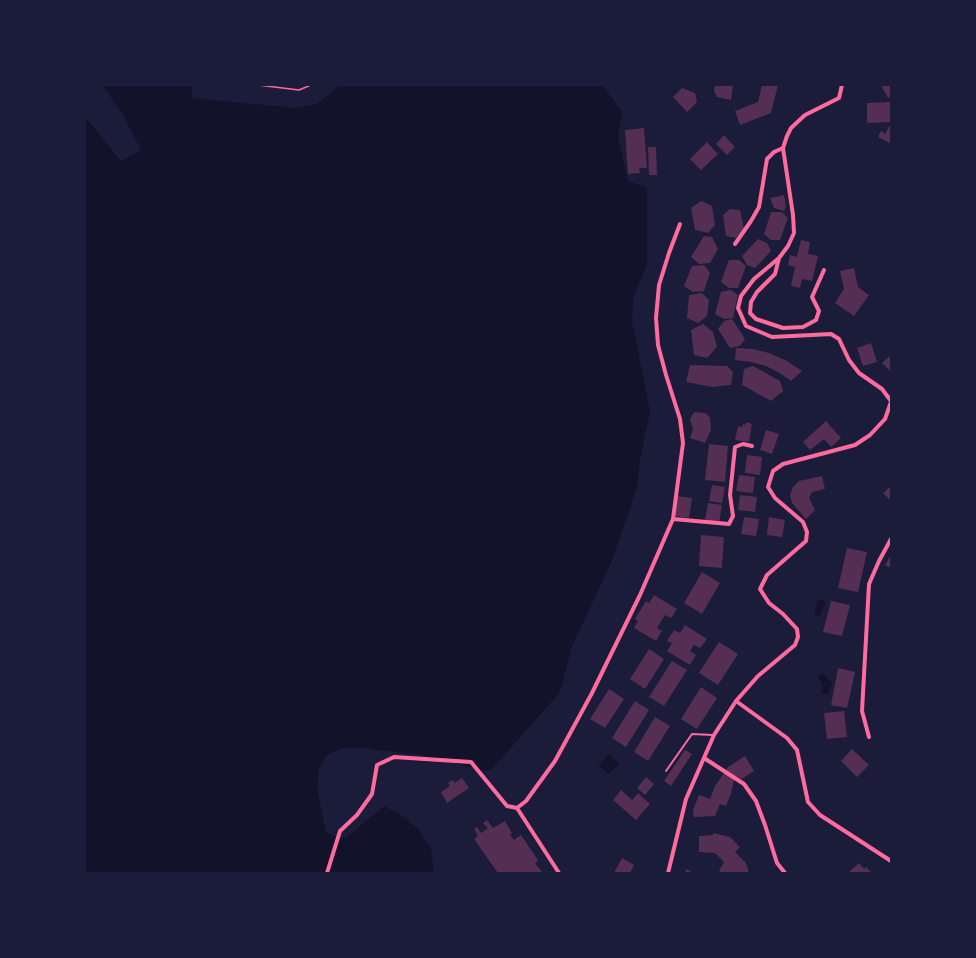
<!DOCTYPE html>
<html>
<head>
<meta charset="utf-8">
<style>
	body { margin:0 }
	#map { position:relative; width:976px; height:958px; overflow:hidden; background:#1b1b3a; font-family:"Open Sans",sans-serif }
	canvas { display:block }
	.frame { position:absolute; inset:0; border:86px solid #1b1b3a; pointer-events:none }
</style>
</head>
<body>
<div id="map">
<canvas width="976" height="958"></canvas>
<div class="frame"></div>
</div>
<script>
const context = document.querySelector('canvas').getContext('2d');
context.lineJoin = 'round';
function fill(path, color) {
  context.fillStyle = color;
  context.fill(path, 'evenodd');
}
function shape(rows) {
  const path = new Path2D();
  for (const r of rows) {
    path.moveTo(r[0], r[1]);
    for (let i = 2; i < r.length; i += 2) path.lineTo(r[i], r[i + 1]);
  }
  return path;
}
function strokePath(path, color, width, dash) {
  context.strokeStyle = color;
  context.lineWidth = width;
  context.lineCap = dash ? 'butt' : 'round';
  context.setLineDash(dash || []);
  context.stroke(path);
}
fill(shape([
	[102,85,192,85,192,98,296,108,317,104,340,85,602,85,622,112,618,137,628,181,647,188,647,264,633,298,632,321,650,412,640,460,637,486,631,506,611,563,572,646,560,692,499,761,493,768,486,771,421,755,363,748,343,748,327,755,319,767,317,789,326,832,336,837,346,838,384,806,403,816,419,830,431,848,434,873,85,873,85,117,121,161,141,150,122,113],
	[818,600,824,600,825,603,820,617,815,616,815,610],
	[823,673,832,684,828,694,822,694,823,686,818,677],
	[609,754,619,763,609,774,599,766]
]), '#12122b');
fill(shape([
	[100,85,102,85,122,113,135,138,135,144,120,114]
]), '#1b1b3a');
fill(shape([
	[715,85,733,85,731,100,717,97,714,91],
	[762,85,778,85,771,113,740,125,735,111,758,102],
	[881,85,891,85,891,96,888,98],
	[682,88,695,93,697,102,687,112,673,97],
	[891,102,891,122,867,123,867,103],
	[891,123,891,144,878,137,881,131,885,134],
	[644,128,647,168,639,168,640,173,628,174,625,130],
	[724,135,735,147,727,155,716,144],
	[707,142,718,154,701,170,690,159],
	[648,147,656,147,657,175,649,175],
	[784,195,786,206,784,211,774,208,770,198],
	[701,201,712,206,715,225,708,233,695,230,691,208],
	[730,209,740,210,744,229,736,238,726,236,723,215],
	[771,212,782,212,788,218,780,240,771,240,764,234],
	[704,236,712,237,718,249,710,263,699,264,691,257],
	[758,239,767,243,771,251,755,268,747,265,742,256],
	[801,240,810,242,808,254,818,256,812,281,802,279,800,288,791,286,795,267,788,265,790,255,797,257],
	[729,260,739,260,746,266,738,288,729,288,721,282],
	[704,265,710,273,704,291,693,292,684,286,692,266],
	[854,268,858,287,869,295,854,316,835,303,844,289,840,271],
	[731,290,738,295,733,318,724,319,715,314,721,292],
	[702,293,709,300,707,316,698,323,687,318,689,295],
	[732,319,745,339,740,346,730,348,718,329,724,321],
	[703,324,713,332,717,347,707,358,694,355,691,330],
	[871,343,877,362,863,366,857,348],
	[736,348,753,349,769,353,787,361,802,371,791,381,780,373,766,366,751,362,735,360],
	[891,355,891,372,882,363],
	[690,365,727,366,733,372,731,385,712,387,686,382],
	[753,366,780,381,783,391,771,401,742,385,744,369],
	[694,412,706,413,710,418,711,430,705,443,690,438,693,429,690,419],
	[826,421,841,438,831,447,824,439,810,450,803,442],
	[747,422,752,424,749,442,735,440,738,426,742,427,743,424,745,425],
	[766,430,779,434,772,454,760,450],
	[709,444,728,446,725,482,705,480],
	[747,455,762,457,760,475,745,473],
	[739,475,755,477,753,493,736,491],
	[822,476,825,489,812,492,809,498,815,510,806,519,792,503,790,495,793,487,799,481],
	[712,485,725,487,722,503,709,501],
	[891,486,891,501,883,493],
	[740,495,757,497,755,512,738,510],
	[677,496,692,498,689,518,675,516],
	[708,503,722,505,719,523,705,520],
	[744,517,759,519,756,536,741,534],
	[769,517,785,520,782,537,767,535],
	[701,535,724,537,722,568,699,566],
	[847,548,867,552,858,592,838,588],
	[891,555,891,568,885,565],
	[702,572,720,583,702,614,684,603],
	[654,595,677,609,671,618,665,615,657,628,662,631,656,641,634,628,638,621,635,619,646,601,649,603],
	[831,601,850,605,842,636,823,632],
	[685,625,707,639,700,648,694,645,690,651,696,655,690,665,667,651,672,643,667,641,674,630,680,633],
	[719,642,738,654,718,685,699,673],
	[649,649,664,659,645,689,630,679],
	[672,661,687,670,664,706,649,697],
	[838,668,855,672,847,708,831,705],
	[701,687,717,698,697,729,681,719],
	[609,689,624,699,605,728,590,719],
	[635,701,649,710,626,747,612,738],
	[844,711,847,737,827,739,824,713],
	[655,717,670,726,648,761,634,752],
	[852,749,869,765,857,777,841,761],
	[685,750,692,754,671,786,664,781],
	[745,756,754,771,742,779,735,776,731,793,726,806,720,804,715,816,694,817,693,810,699,795,710,799,715,786,728,767],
	[646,777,654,784,645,795,637,788],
	[462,778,469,788,447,803,441,792,450,786,448,783,453,780,455,783],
	[621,790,632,800,638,793,650,804,636,820,613,800],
	[487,820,493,828,505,821,512,833,510,835,514,840,521,835,538,860,535,863,543,873,498,873,474,839,478,836,474,829,477,827,481,833,488,828,483,823],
	[713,833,730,837,740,847,735,852,746,863,749,873,722,873,719,871,724,862,715,853,699,852,699,836,713,835],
	[622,858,634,865,630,873,614,873],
	[859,863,864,869,866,867,872,873,848,873],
	[686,869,694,873,685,873]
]), '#542f53');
strokePath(shape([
	[258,85,299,90,311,85]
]), '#ff6b9d', 1.5);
strokePath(shape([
	[666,771,692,734,713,735]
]), '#ff6b9d', 2);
strokePath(shape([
	[842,85,839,98,805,115,791,128,787,136,783,148,793,215,794,233,788,246,779,258,754,279,741,296,738,308,746,326,772,337,831,334,839,339,849,360,859,373,882,389,891,401],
	[735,244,751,221,759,207,767,159,774,152,783,148],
	[779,258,775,274,757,292,751,302,750,313,756,319,783,328,803,327,816,320,819,311,812,297,824,270],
	[673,519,683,443,680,419,666,375,658,345,656,318,659,285,669,253,680,224],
	[736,701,787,738,797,750,808,802,820,815,891,861],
	[869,737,862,711,869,584,879,561,891,539],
	[704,758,744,784,756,801,765,825,777,863,785,873],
	[517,808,559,873],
	[327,873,340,831,357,815,372,794,377,765,394,757,471,762,507,806,517,808,526,801,555,761,592,693,640,595,673,519,729,524,733,516,730,495,735,447,743,444,752,446],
	[668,873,686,799,714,735,736,701,758,676,795,645,798,637,797,629,783,614,769,603,760,589,767,575,806,541,807,532,803,522,775,498,768,487,773,471,783,464,855,445,870,435,885,419,891,402]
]), '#ff6b9d', 4);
</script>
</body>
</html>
